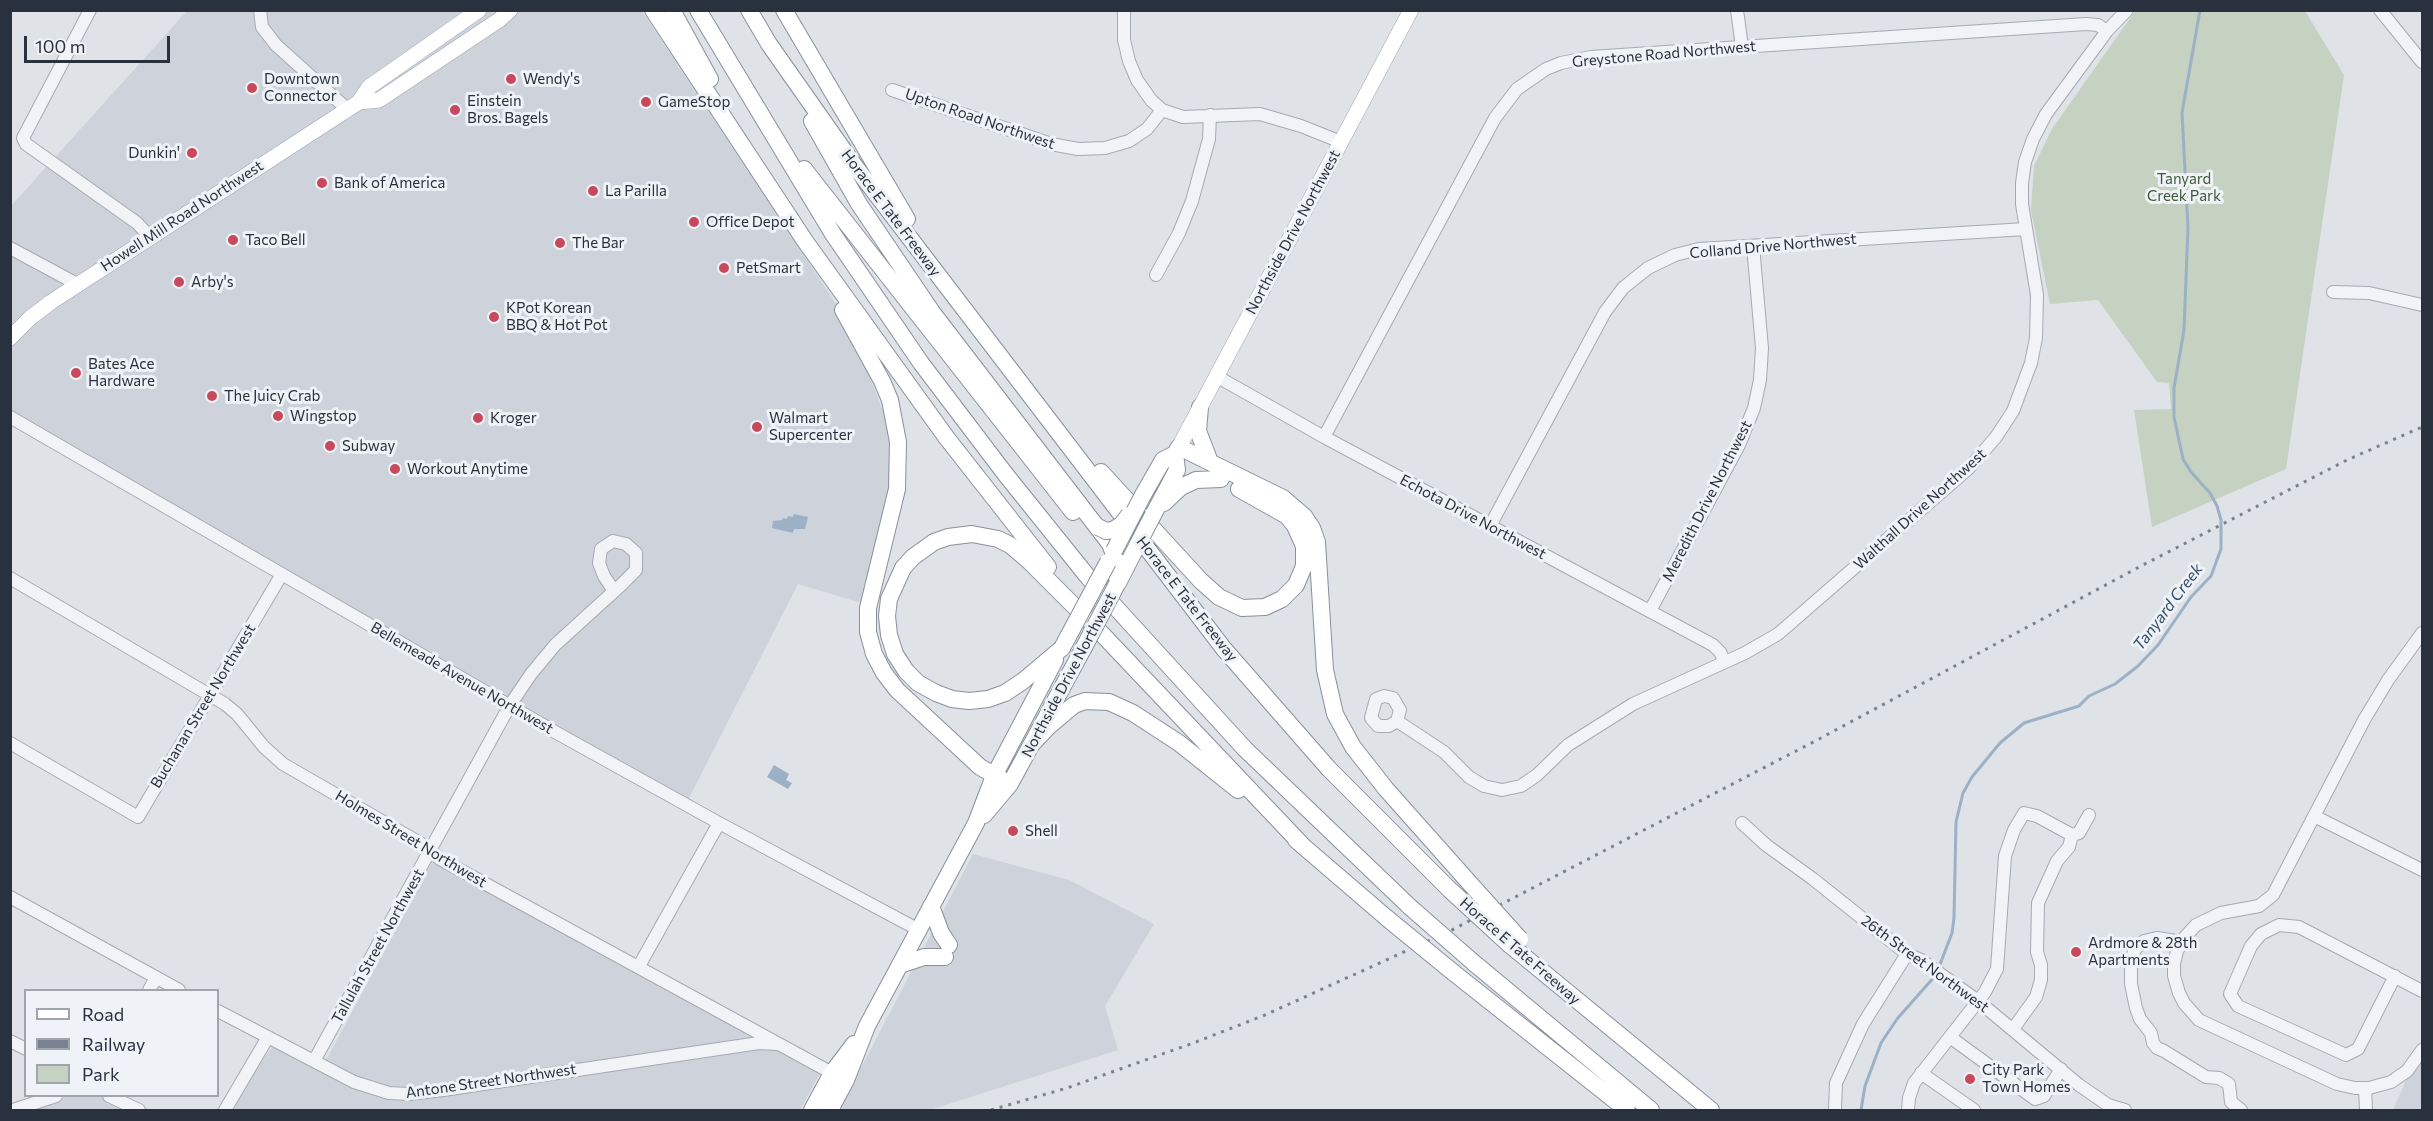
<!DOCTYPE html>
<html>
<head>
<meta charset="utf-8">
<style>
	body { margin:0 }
	#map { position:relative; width:2433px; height:1121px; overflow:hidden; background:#dfe3e8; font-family:Commissioner,sans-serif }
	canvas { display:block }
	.frame { position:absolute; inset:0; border:12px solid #29313e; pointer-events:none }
	.legend { position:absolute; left:24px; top:989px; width:195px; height:108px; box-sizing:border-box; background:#eff2f6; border:2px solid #a0a5ac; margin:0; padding:8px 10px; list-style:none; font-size:18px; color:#29313e }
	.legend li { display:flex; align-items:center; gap:12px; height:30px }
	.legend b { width:30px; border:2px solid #a0a5ac }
	.scale { position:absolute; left:24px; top:36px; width:146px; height:27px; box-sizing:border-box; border:3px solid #29313e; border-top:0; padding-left:8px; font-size:18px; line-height:21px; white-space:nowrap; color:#29313e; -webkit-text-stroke:4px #eff2f6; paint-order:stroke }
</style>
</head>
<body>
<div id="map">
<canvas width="2433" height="1121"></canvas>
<div class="frame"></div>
<ul class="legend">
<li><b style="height:8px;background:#fff"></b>Road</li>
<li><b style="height:8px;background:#7a8291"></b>Railway</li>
<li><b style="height:16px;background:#c5d1c1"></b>Park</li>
</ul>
<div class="scale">100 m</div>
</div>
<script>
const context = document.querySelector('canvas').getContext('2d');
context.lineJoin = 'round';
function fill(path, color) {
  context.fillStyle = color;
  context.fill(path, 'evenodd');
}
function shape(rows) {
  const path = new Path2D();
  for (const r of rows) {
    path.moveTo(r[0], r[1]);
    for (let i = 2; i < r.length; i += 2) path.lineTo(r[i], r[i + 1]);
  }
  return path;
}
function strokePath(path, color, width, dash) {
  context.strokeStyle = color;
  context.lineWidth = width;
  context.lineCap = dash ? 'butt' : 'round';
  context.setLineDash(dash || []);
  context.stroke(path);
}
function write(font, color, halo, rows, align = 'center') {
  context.font = font + ' Commissioner,sans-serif';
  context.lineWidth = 6;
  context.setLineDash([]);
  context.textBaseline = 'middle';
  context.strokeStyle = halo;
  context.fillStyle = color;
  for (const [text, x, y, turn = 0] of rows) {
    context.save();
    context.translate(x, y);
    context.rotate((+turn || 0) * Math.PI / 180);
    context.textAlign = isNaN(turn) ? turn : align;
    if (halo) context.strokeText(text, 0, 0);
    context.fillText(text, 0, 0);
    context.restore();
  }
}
fill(shape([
	[187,11,642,11,850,325,902,461,871,606,798,584,688,800,11,416,11,206],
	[973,854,1069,880,1154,924,1105,1006,1118,1050,930,1110,839,1110],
	[432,862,820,1073,800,1110,226,1110,273,1046,322,1068],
	[2422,1043,2422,1110,2393,1110],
	[55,1096,121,1096,150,1110,12,1110]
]), '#ced2da');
fill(shape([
	[2135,11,2305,11,2344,75,2286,469,2152,527,2134,410,2171,409,2169,383,2157,382,2098,300,2050,304,2031,210,2034,166,2052,129]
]), '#c5d1c1');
fill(shape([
	[794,514,808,517,805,529,794,529,793,533,772,528,773,521,782,520,783,518,787,519,788,516,793,517],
	[774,765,789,774,786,780,792,783,788,789,767,777]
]), '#9cb0c6');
strokePath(shape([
	[1939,967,1952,933,1954,918,1956,822,1963,793,1972,777,2000,743,2024,723,2079,706,2089,696,2115,684,2138,666,2158,645,2191,597,2211,576,2221,549,2221,520,2217,506,2210,493,2191,472,2183,459,2174,417,2174,388,2184,330,2188,228,2182,113,2200,10],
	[1861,1110,1865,1086,1881,1043,1897,1019,1935,976]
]), '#9cb0c6', 3);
const minor = shape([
	[90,10,23,138,26,144,137,223,150,237],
	[260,10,262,27,276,45,347,109],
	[1124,10,1124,40,1129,61,1137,80,1151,100,1162,110,1183,117,1260,114,1301,126,1341,142],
	[1737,10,1742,47],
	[2380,10,2422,62],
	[892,90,1051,144,1078,149,1105,148,1129,141,1147,129,1162,110],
	[10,248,77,284],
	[1156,275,1179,233,1192,201,1209,139,1210,115],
	[2333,292,2369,293,2422,305],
	[1216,376,1324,437,1713,645,1720,652,1725,662],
	[10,417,555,732,719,823,919,930],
	[1324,437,1495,118,1517,89,1546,69,1561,63,1591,57,2086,24,2098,25,2107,31],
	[1490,526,1605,312,1623,288,1648,268,1675,255,1699,249,2026,229],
	[10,578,225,704,237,714,264,747,283,764,420,843,440,859,832,1073],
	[1650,611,1739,445,1754,408,1760,380,1762,348,1753,246],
	[2422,633,2388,680,2364,720,2273,895,2259,906,2221,913,2196,925,2185,937,2177,951,2174,964,2174,976,2179,993,2184,1003,2199,1020,2337,1084,2355,1088,2369,1088,2391,1082,2407,1071,2422,1050],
	[1397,721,1400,710,1393,698,1384,696,1376,699,1371,718,1378,726,1389,726,1397,721,1444,752,1469,777,1484,786,1502,790,1521,786,1537,775,1568,745,1633,704,1745,653,1778,634,1969,468,1996,437,2013,411,2031,363,2036,338,2037,295,2022,204,2022,183,2025,162,2033,139,2046,114,2107,31,2127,10],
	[10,743,138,817,282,574],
	[2314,816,2422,870],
	[1742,823,1766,845,1813,879,1907,954,1921,960,1978,1001,2079,1085,2108,1105,2125,1110],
	[2072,835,2079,833,2089,815],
	[10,897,179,990],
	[2182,942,2157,938,2144,941,2135,949,2131,960,2131,984,2136,1008,2140,1019,2151,1033,2153,1043,2157,1048,2164,1051,2206,1077,2219,1078,2229,1084,2231,1102,2241,1110],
	[639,966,719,823],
	[2395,976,2358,1049,2346,1055,2238,1006,2230,994,2251,946,2261,934,2279,925,2299,927,2422,991],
	[149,990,156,978],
	[218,1011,354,1082,389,1093,409,1094,443,1090,759,1043,777,1044],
	[1950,1037,2035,1099,2044,1096,2061,1069],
	[10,1041,26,1049],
	[314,1061,510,705,531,674,555,645,621,585,636,570,636,553,626,544,613,541,601,549,599,563,604,576,614,591],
	[1921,1073,1974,1110],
	[2365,1088,2366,1110],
	[109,1096,139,1110],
	[13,1110,56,1096],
	[225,1110,268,1037],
	[1835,1110,1836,1083,1863,1024,1907,954],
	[1908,1110,1909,1098,1914,1083,1985,992,1997,969,2005,856,2014,830,2024,813,2037,816,2072,835,2069,847,2057,861,2038,903,2037,952,2041,965,2041,980,2036,997,2013,1029]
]);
const major = shape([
	[359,102,379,100,499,20,510,10],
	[10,338,30,318,51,302,359,102,369,87,479,10],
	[1179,447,1411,10]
]);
const highway = shape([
	[653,10,805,241,946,437,1048,567],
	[672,10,710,79],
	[698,10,833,234,921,363,1006,475,1088,577,1245,749,1410,907],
	[749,10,769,44,854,165,1224,649,1329,769,1449,889],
	[784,10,907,219],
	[812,121,859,204,932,312,1110,544,1115,557,1117,584],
	[804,169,1073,512],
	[843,310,882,381,890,400,898,442,897,489,868,608,868,632,874,654,884,673,897,690,980,767,1010,784],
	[1200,407,1198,431,1210,462],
	[1101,472,1201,581,1219,597,1242,608,1265,607,1282,599,1296,585,1304,566,1304,546,1295,526,1287,516,1239,489],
	[1143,495,1163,460,1175,454],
	[1164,503,1181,487,1196,480,1221,479],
	[1153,515,1177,470,1175,454,1179,447,1283,498,1304,516,1312,528,1317,542,1325,670,1335,714,1353,747,1386,789,1466,879],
	[1118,583,1138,544],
	[1062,648,1023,681,1005,693,988,699,969,701,952,699,936,693,918,683,906,671,895,654,889,635,887,616,889,599,903,568,913,557,934,542,948,537,972,534,998,539,1010,545,1030,562,1101,633,1304,847],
	[1031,745,1049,726,1074,705,1085,701,1109,702,1133,713,1179,743,1238,790],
	[984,815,1010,784,1083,649],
	[1296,840,1388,919],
	[931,906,941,933,949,945],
	[1510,945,1711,1110],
	[1474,963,1651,1110],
	[900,965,924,957,945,957],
	[1454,973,1627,1110],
	[812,1110,832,1073,854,1044],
	[830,1110,846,1080,867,1026,976,823,994,776,1055,660]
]);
strokePath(minor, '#a5aab2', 14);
strokePath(major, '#9fa7b3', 16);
strokePath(highway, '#87909e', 18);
strokePath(minor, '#f2f3f6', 12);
strokePath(major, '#fff', 15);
strokePath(highway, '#fff', 16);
strokePath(shape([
	[991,1110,1067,1088,1196,1042,1265,1015,1448,932,1819,739,2141,566,2347,460,2422,427]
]), '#7a8291', 3, [3, 6]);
const highwayBridge = shape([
	[1098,527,1106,531,1113,530,1121,525,1129,515],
	[1138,544,1153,515],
	[1114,551,1143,495],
	[1062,648,1108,562],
	[1083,649,1117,584],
	[1466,879,1520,939],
	[1449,889,1510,945],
	[1410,907,1474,963],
	[1388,919,1454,973]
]);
strokePath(highwayBridge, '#87909e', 18, []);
strokePath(highwayBridge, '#fff', 16);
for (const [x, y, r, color] of [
	[511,79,6,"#c8495c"],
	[252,88,6,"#c8495c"],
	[646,102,6,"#c8495c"],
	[455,110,6,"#c8495c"],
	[192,153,6,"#c8495c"],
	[322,183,6,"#c8495c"],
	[593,191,6,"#c8495c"],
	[694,222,6,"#c8495c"],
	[233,240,6,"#c8495c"],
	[560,243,6,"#c8495c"],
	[724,268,6,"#c8495c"],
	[179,282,6,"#c8495c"],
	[494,317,6,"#c8495c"],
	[76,373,6,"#c8495c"],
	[212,396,6,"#c8495c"],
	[278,416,6,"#c8495c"],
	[478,418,6,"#c8495c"],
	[757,427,6,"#c8495c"],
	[330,446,6,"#c8495c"],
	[395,469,6,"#c8495c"],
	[1013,831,6,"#c8495c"],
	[2076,952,6,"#c8495c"],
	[1970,1079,6,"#c8495c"]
]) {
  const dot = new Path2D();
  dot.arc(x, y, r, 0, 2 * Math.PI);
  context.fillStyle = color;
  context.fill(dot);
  strokePath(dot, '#eff2f6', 2);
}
write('15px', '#29313e', '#eff2f6', [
	["Greystone Road Northwest",1664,54,-5],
	["Upton Road Northwest",980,119,19],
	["Horace E Tate Freeway",891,213,53],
	["Howell Mill Road Northwest",182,216,-33],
	["Northside Drive Northwest",1293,232,-62],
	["Colland Drive Northwest",1773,246,-5],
	["Meredith Drive Northwest",1707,501,-63],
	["Walthall Drive Northwest",1920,509,-42],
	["Echota Drive Northwest",1473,517,28],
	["Horace E Tate Freeway",1187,599,52],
	["Northside Drive Northwest",1069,675,-62],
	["Bellemeade Avenue Northwest",462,678,30],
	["Buchanan Street Northwest",203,706,-59],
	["Holmes Street Northwest",411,839,31],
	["Tallulah Street Northwest",378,946,-61],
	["Horace E Tate Freeway",1520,951,41],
	["26th Street Northwest",1925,964,36],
	["Antone Street Northwest",491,1081,-8]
]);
write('15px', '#29313e', '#eff2f6', [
	["Downtown",264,79],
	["Connector",264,96],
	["Wendy's",523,79],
	["Einstein",467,101],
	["Bros. Bagels",467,118],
	["GameStop",658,102],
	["Dunkin'",180,153,"right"],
	["Bank of America",334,183],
	["La Parilla",605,191],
	["Office Depot",706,222],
	["Taco Bell",245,240],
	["The Bar",572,243],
	["PetSmart",736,268],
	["Arby's",191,282],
	["KPot Korean",506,308],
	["BBQ & Hot Pot",506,325],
	["Bates Ace",88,364],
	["Hardware",88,381],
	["The Juicy Crab",224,396],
	["Wingstop",290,416],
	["Kroger",490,418],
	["Walmart",769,418],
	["Supercenter",769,435],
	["Subway",342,446],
	["Workout Anytime",407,469],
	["Shell",1025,831],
	["Ardmore & 28th",2088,943],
	["Apartments",2088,960],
	["City Park",1982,1070],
	["Town Homes",1982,1087]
], 'left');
write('15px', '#3d5937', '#eff2f6', [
	["Tanyard",2184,179],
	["Creek Park",2184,196]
]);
write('italic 16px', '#354f70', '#eff2f6', [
	["Tanyard Creek",2168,607,-53]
]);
</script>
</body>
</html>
